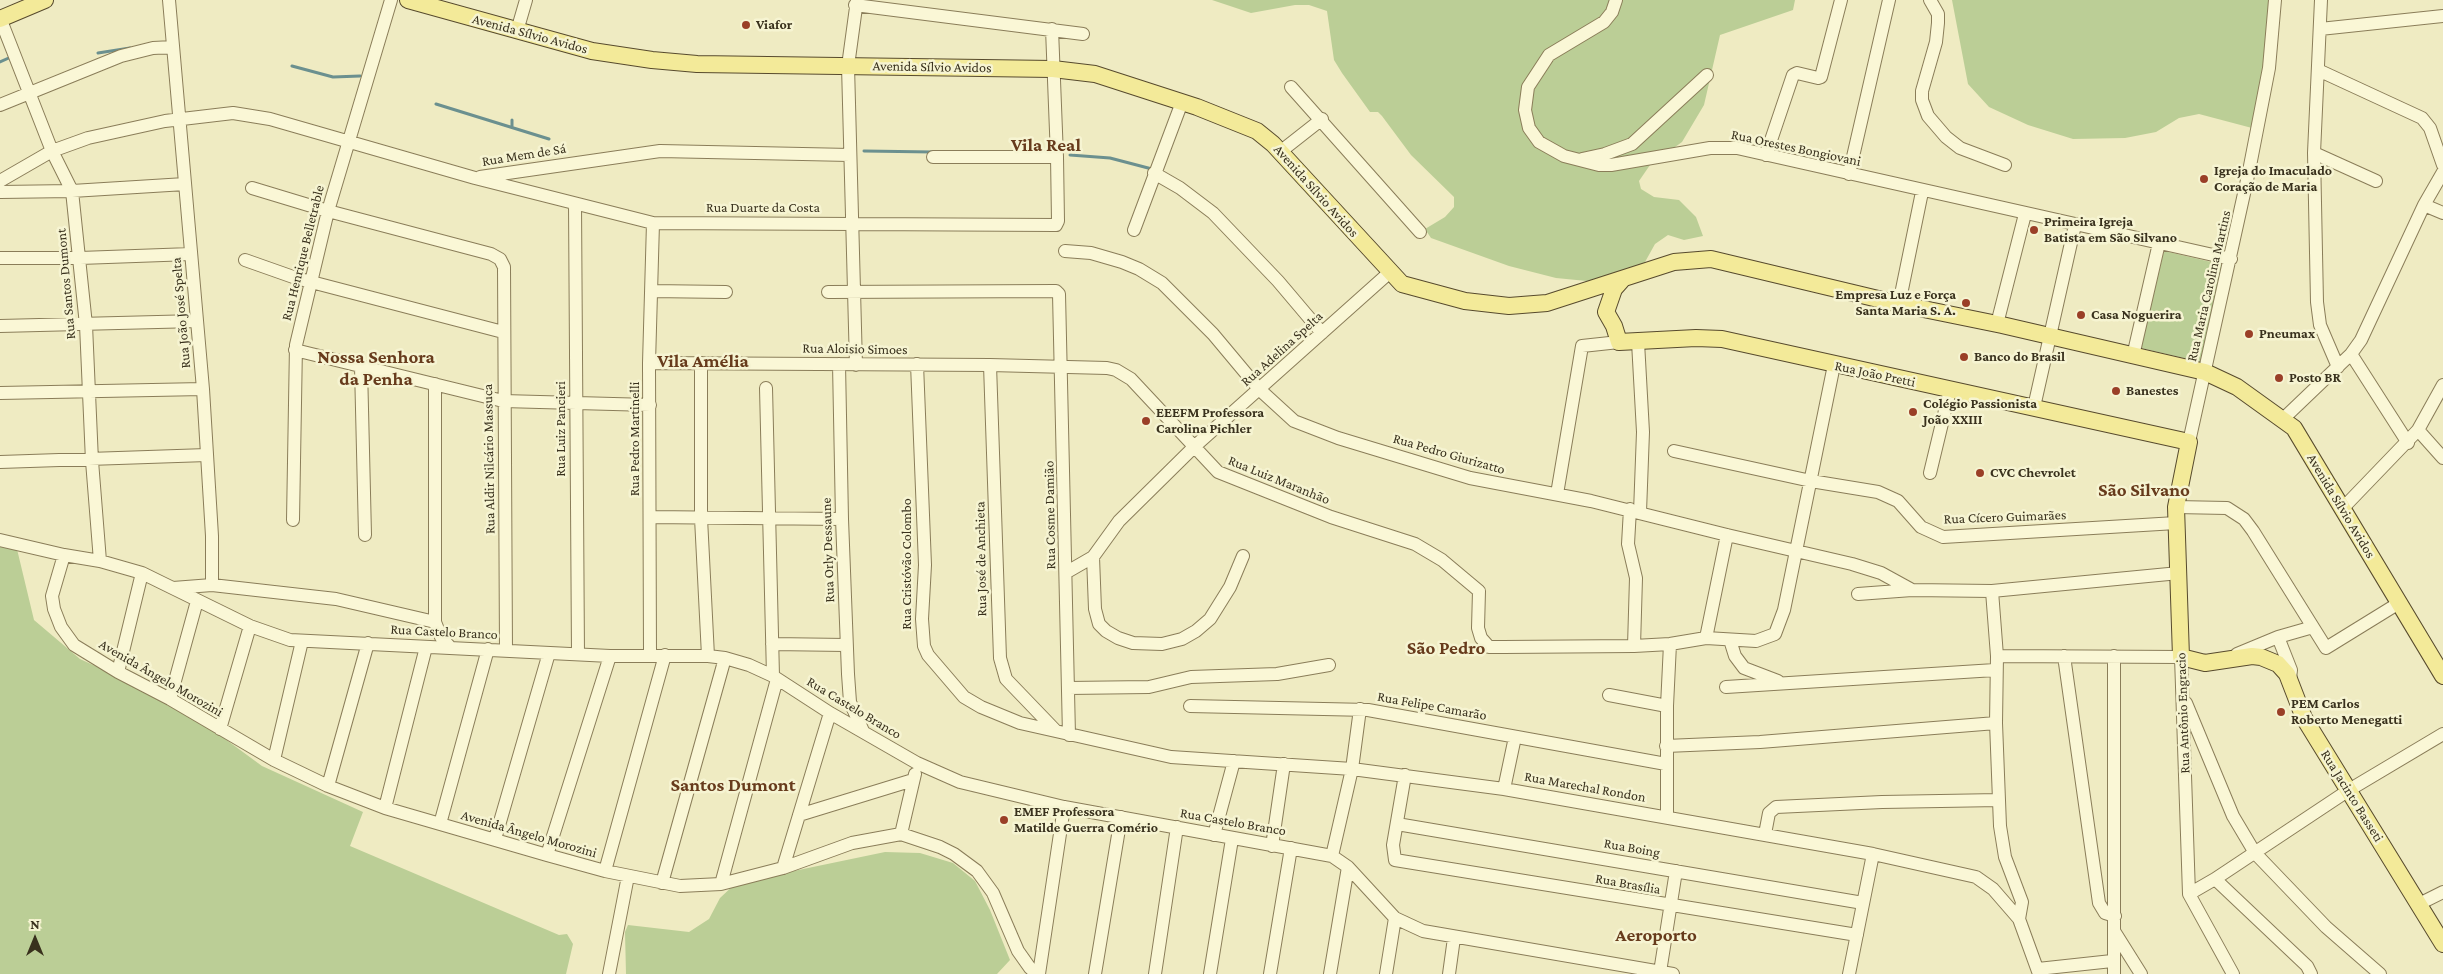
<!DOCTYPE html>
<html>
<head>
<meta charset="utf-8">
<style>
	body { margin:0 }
	#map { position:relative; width:2443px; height:974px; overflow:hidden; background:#efebc2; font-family:"Crimson Pro",serif }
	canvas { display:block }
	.north { position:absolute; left:10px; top:914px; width:50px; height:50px; -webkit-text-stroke:4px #f6f4d2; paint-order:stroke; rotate:0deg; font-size:14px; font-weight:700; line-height:20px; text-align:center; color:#39311d }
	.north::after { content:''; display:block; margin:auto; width:18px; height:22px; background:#39311d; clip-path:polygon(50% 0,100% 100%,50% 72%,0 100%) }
</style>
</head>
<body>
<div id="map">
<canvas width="2443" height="974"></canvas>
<div class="north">N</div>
</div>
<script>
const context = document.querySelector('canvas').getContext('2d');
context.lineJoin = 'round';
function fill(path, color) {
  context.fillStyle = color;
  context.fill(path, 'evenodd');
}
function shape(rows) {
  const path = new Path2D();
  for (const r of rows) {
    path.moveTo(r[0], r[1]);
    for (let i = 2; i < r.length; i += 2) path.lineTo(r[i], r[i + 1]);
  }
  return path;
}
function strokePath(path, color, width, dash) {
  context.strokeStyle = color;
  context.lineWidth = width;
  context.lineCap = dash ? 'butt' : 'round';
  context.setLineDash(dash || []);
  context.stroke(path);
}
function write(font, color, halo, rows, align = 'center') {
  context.font = font + ' "Crimson Pro",serif';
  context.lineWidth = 5;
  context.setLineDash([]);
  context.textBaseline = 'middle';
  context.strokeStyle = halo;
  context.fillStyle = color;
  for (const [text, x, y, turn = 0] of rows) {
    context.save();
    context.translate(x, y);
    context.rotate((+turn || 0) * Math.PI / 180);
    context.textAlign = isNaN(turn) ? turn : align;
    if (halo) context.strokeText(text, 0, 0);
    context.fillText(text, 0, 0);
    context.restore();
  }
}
fill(shape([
	[1212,0,1795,0,1793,10,1720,35,1704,105,1682,142,1650,165,1639,181,1641,189,1654,197,1679,200,1696,217,1703,236,1684,240,1668,235,1655,244,1645,262,1619,279,1597,282,1556,278,1509,266,1431,238,1425,229,1445,217,1454,207,1454,197,1411,155,1382,116,1378,112,1370,112,1342,73,1334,60,1327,11,1309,5,1295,5,1251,13],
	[1952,0,2270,0,2262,77,2252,128,2199,114,2179,118,2156,132,2125,138,2073,139,2028,125,1989,107,1968,84],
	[2164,251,2224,265,2201,362,2141,348],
	[0,541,16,545,34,620,80,659,176,703,262,766,363,812,350,846,559,935,567,934,573,944,566,974,0,974],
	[885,852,920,853,953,863,975,881,990,910,1010,960,997,974,626,974,625,932,628,925,689,932,709,919,720,898,736,883]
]), '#bbce96');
strokePath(shape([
	[98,53,130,48],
	[0,62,11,57],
	[292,66,333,77,360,76],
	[436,104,549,139],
	[512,127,512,120],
	[864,151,933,152],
	[1070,155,1110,158,1152,169]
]), '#6b908f', 3);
const minor = shape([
	[169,0,203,389,212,536,212,585,173,588],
	[1616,0,1612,12,1604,22,1549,55,1528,87,1525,110,1529,128,1539,142,1564,156,1599,165,1611,165,1710,148,1737,148,2231,259],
	[1930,0,1938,14,1938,23,1936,42,1922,91,1922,100,1928,116,1946,137,1960,148,2005,165],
	[2321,0,2314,153,2317,302,2320,325,2338,367],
	[855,5,1083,34],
	[0,18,52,151,72,191,86,325,92,461,100,561],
	[2320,29,2443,16],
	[517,31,526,0],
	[2318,70,2422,118,2430,128,2443,165],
	[1291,87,1420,232],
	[0,105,121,56,153,48,173,47],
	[1280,152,1322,119],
	[2314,153,2376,181],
	[1766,155,1793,75,1797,73,1818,78,1821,77,1841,0],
	[933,157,1057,157],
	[1582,159,1605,154,1632,144,1707,75],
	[1154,173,1180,188,1213,213,1278,281,1322,333],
	[1849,174,1889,0],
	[480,177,660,151,850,155],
	[0,181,52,151,88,138,165,121,233,113,270,119,475,178,653,223,1056,225,1058,221,1057,157,1052,29],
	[252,188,328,211,491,254,500,259,504,267,506,650],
	[0,192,72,191,185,184],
	[575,204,578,654],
	[2424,205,2443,213],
	[1134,230,1182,102],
	[1065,251,1091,253,1122,262,1139,269,1162,283,1213,334,1259,389,1294,421,1338,438,1470,478,1591,501,1727,535,1852,564,1881,573,1912,590,1992,591,2179,573],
	[0,258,80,258,191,254],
	[245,260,296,278,503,332],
	[651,291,726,292],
	[828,292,1056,291,1059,294,1069,735],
	[1899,304,1922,192],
	[1997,324,2025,214],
	[0,326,197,321],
	[1638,342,1643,432,1640,512],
	[295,350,503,401,650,405],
	[2351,354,2408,443],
	[2133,356,2159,243],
	[649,363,990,365,1107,368,1116,370,1131,379,1218,472,1331,517,1415,544,1442,560,1479,591,1478,628,1481,638,1489,647,1503,647,1634,646,1670,644,1706,638,1756,641,1775,634,1784,610,1834,365],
	[701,363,701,518,708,656],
	[839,364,842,519,848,674,850,702,863,731],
	[917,364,925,565,922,619,924,646,928,655,964,697,981,707,1020,723,1171,757,1352,769,1504,789,1873,854,1976,877,1993,889,2019,919,2039,974],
	[856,365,848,66,857,0],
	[990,365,1000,658,1006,679,1056,731],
	[361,367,365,535],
	[435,384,435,622,441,637,450,647],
	[766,388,773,676],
	[0,393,203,389],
	[2034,407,2075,225],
	[2283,419,2351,354,2361,340,2424,205,2443,172],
	[2418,430,2443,458],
	[2189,442,2249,171,2269,68,2275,0],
	[1674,451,1811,481,1878,492,1898,501,1921,527,1943,537,2176,523],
	[0,462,207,455],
	[1930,473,1950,390],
	[1557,494,1582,346,1619,342],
	[2176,507,2227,508,2244,519,2253,531,2326,648,2399,603],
	[2343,508,2418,430,2443,385],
	[1630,509,1628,544,1636,578,1634,646],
	[650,517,842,519],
	[293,520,296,345,328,211,391,0],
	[0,540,64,555,100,561,142,573,250,626,290,640,610,656,708,656,725,658,749,665,773,676,830,713,917,763,960,782,1064,807,1332,856,1348,867,1395,918,1423,931,1673,974],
	[64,555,52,596,54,609,61,627,74,645,118,672,170,699,274,760,328,786,385,808,547,855,605,871,680,886,721,884,783,868,852,843,901,834,940,847,954,854,977,871,993,893,1018,951,1030,968,1037,974],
	[1093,557,1095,609,1099,624,1106,631,1118,638,1133,643,1162,644,1182,639,1196,631,1210,619,1230,587,1243,556],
	[1067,572,1093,557,1119,521,1195,446,1390,272],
	[212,585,336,599,435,622],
	[1992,591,1997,656,1996,723,2000,826,2005,857,2022,902,2019,919],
	[1858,594,1912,590],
	[2278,637,2291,670,2290,679],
	[1706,638,1727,535],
	[1730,640,1735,656,1744,668,1778,681],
	[772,644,846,645],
	[2237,654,2278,637,2313,627],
	[650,655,649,363,653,223],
	[1997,656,2181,657,2189,894,2233,974],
	[2064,656,2099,903,2105,913,2115,916],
	[2114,656,2114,974],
	[118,672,142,573],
	[1726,687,1995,670],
	[1068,688,1149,687,1191,677,1277,674,1329,665],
	[1609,695,1667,706],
	[170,699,197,601],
	[2186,703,2233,816,2255,853,2326,927,2380,974],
	[1190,706,1368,710,1666,764],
	[220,729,250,626],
	[1666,746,1760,742,1996,723],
	[274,760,302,641],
	[1405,775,1393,845,1395,860,1857,935],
	[328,786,368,643],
	[1504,789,1515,737],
	[385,808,426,647],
	[799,815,913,780],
	[1667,816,1667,706,1670,644],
	[440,824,488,649],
	[1397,824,1863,903],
	[901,834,915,774],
	[1765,834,1769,813,1776,807,1882,802,1999,800],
	[1214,835,1234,761],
	[495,839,549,653],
	[1272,846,1284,764],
	[547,855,610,656],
	[1332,856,1352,769,1360,709],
	[783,868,830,713],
	[605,871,665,655],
	[2215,879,2307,966,2311,974],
	[662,883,725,658],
	[721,884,777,679],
	[2189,894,2215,879,2349,790,2443,734],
	[2419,904,2443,892],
	[2114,931,2141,974],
	[2038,969,2112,961],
	[1660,972,1676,871],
	[609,974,628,876],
	[1039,974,1064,807],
	[1095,974,1121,817],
	[1155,974,1177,827],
	[1210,974,1232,839],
	[1270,974,1291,848],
	[1330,974,1348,867],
	[1386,974,1395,918],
	[1449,974,1454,938],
	[1849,974,1873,854]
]);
const major = shape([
	[408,0,592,51,652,60,697,64,1053,69,1095,74,1197,107,1257,131,1273,144,1402,284,1465,301,1509,306,1547,303,1674,262,1711,259,1899,304,2002,325,2205,372,2237,387,2294,428,2443,676],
	[0,19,45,0],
	[1622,280,1614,289,1606,312,1614,326,1619,342,1696,338,1722,339,2189,442,2176,507,2181,657,2205,663,2252,656,2261,657,2278,664,2287,674,2304,718,2443,944]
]);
strokePath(minor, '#8a7d59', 14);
strokePath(major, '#574a2d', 18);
strokePath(minor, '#faf7d6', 12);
strokePath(major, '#f3ea99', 16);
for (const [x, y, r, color] of [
	[746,25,5,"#9a3f27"],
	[2204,179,5,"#9a3f27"],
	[2034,230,5,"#9a3f27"],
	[1966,303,5,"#9a3f27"],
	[2081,315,5,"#9a3f27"],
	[2249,334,5,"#9a3f27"],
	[1964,357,5,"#9a3f27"],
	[2279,378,5,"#9a3f27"],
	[2116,391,5,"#9a3f27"],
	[1913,412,5,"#9a3f27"],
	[1146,421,5,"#9a3f27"],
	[1980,473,5,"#9a3f27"],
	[2281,712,5,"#9a3f27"],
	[1004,820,5,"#9a3f27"]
]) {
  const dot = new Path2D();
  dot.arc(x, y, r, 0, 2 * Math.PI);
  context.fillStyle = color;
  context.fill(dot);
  strokePath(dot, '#f6f4d2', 2);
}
write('bold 14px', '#39311d', '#f6f4d2', [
	["Viafor",756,25],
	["Igreja do Imaculado",2214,171],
	["Coração de Maria",2214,187],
	["Primeira Igreja",2044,222],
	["Batista em São Silvano",2044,238],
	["Empresa Luz e Força",1956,295,"right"],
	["Santa Maria S. A.",1956,311,"right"],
	["Casa Noguerira",2091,315],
	["Pneumax",2259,334],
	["Banco do Brasil",1974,357],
	["Posto BR",2289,378],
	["Banestes",2126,391],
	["Colégio Passionista",1923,404],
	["João XXIII",1923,420],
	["EEEFM Professora",1156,413],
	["Carolina Pichler",1156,429],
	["CVC Chevrolet",1990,473],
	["PEM Carlos",2291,704],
	["Roberto Menegatti",2291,720],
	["EMEF Professora",1014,812],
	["Matilde Guerra Comério",1014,828]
], 'left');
write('14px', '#39311d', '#f6f4d2', [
	["Avenida Sílvio Avidos",530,34,15],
	["Avenida Sílvio Avidos",932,67,1],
	["Rua Orestes Bongiovani",1796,148,12],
	["Rua Mem de Sá",524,155,-9],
	["Avenida Sílvio Avidos",1316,191,48],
	["Rua Duarte da Costa",763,208],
	["Rua Henrique Belletrable",303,253,-76],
	["Rua Santos Dumont",66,284,-95],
	["Rua Maria Carolina Martins",2209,286,-77],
	["Rua João José Spelta",181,313,-95],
	["Rua Aloisio Simoes",855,349,1],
	["Rua Adelina Spelta",1282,349,-42],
	["Rua João Pretti",1875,374,12],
	["Rua Luiz Pancieri",561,429,-90],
	["Rua Pedro Martinelli",635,439,-90],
	["Rua Pedro Giurizatto",1449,454,16],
	["Rua Aldir Nilcário Massuca",489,459,-91],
	["Rua Luiz Maranhão",1279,480,22],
	["Avenida Sílvio Avidos",2341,506,59],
	["Rua Cosme Damião",1050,515,-91],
	["Rua Cícero Guimarães",2005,517,-2],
	["Rua Orly Dessaune",828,550,-92],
	["Rua José de Anchieta",981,559,-91],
	["Rua Cristóvão Colombo",907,564,-90],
	["Rua Castelo Branco",444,632,3],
	["Avenida Ângelo Morozini",161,678,30],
	["Rua Felipe Camarão",1432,706,10],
	["Rua Castelo Branco",854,708,31],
	["Rua Antônio Engracio",2183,713,-92],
	["Rua Marechal Rondon",1585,787,10],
	["Rua Jacinto Basseti",2352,796,58],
	["Rua Castelo Branco",1233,822,10],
	["Avenida Ângelo Morozini",529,834,16],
	["Rua Boing",1632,848,10],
	["Rua Brasília",1628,884,10]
]);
write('bold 19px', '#673b1c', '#f6f4d2', [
	["Vila Real",1046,145],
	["Nossa Senhora",376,357],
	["da Penha",376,379],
	["Vila Amélia",703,361],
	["São Silvano",2144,490],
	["São Pedro",1446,648],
	["Santos Dumont",733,785],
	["Aeroporto",1656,935]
]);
</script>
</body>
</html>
